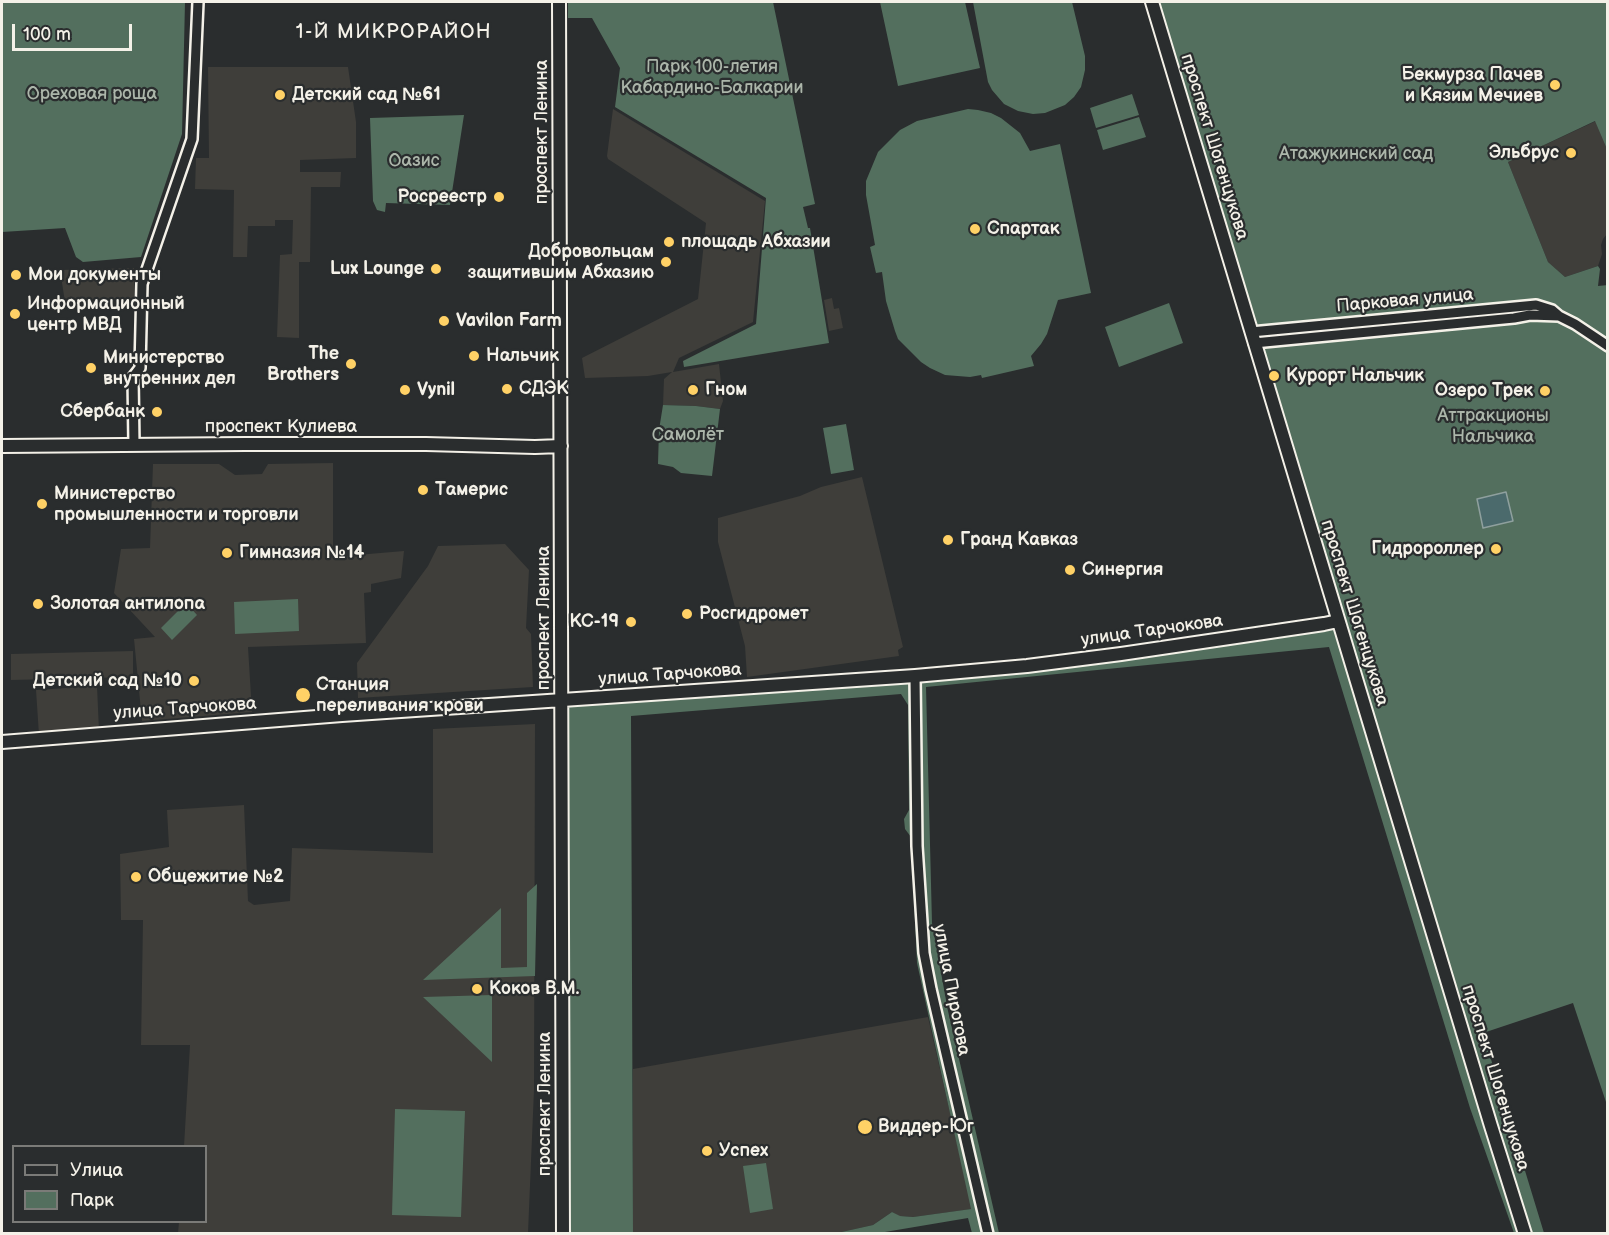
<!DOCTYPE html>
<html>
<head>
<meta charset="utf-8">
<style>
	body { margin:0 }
	#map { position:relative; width:1609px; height:1235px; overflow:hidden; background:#2a2d2e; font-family:"Balsamiq Sans",sans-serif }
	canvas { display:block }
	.frame { position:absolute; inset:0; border:3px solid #f4f1e8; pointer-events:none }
	.legend { position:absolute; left:12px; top:1145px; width:195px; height:78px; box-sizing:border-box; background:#2a2d2e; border:2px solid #7b7b78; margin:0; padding:8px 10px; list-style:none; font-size:18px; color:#f4f1e8 }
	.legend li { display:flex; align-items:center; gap:12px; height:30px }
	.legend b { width:30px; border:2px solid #7b7b78 }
	.scale { position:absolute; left:12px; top:24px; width:120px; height:27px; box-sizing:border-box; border:3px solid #f4f1e8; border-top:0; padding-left:8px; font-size:18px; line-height:21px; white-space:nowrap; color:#f4f1e8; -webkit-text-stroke:4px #2a2d2e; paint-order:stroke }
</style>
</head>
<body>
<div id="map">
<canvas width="1609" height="1235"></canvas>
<div class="frame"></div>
<ul class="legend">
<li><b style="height:8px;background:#2a2d2e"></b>Улица</li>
<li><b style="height:16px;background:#536f5e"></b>Парк</li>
</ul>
<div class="scale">100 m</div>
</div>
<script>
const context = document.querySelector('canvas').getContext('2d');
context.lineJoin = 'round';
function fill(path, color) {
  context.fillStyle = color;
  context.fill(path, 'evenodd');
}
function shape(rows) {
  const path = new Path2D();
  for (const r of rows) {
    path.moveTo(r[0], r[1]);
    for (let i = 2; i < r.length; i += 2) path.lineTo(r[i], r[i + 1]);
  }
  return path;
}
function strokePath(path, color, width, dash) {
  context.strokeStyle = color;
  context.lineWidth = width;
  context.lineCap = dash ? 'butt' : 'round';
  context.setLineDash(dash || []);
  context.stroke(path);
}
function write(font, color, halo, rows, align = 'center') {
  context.font = font + ' "Balsamiq Sans",sans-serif';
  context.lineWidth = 4.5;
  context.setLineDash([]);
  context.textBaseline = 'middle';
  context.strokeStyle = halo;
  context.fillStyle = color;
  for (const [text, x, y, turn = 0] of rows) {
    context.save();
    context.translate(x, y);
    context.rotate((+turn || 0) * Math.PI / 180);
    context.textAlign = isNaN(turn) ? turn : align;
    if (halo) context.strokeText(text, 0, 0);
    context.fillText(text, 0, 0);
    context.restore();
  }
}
fill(shape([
	[208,67,348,67,356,122,356,158,300,160,300,172,341,172,340,187,311,187,310,262,299,262,299,338,277,337,280,255,292,254,293,220,275,220,275,226,248,226,247,257,233,257,234,190,195,189,196,158,209,158],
	[613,109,765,201,753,322,679,358,673,372,719,364,723,401,720,409,696,406,663,405,664,379,672,372,648,376,585,378,582,358,698,299,706,223,608,159,607,156],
	[1596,121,1608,149,1607,234,1603,239,1601,245,1602,254,1598,266,1565,277,1548,262,1508,162],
	[134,268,135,302,65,302,60,270],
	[832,298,834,309,839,308,843,328,829,331,824,300],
	[333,463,333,557,404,551,401,578,371,584,371,592,364,593,366,643,248,647,252,712,142,721,134,639,155,637,114,593,121,549,150,548,153,464,219,464,235,475,262,474,268,464],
	[862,477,903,647,898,650,899,656,747,677,745,646,718,542,718,518,800,496,821,487],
	[505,544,529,570,526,628,531,634,533,687,358,698,357,663,428,566,438,546],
	[133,651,133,677,11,680,11,654],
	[97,686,99,731,39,735,36,690],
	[535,724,534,1090,528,1233,178,1233,179,1222,206,1222,206,1146,184,1146,190,1045,141,1045,143,920,121,920,120,854,169,847,167,810,244,805,248,901,254,905,290,901,292,848,433,853,433,729],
	[928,1017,972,1209,913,1217,899,1216,892,1212,873,1225,837,1233,633,1233,633,1069]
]), '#3f3e3a');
fill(shape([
	[2,2,185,2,182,134,141,257,83,262,76,257,65,228,2,232],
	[568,2,773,2,815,204,803,207,808,228,810,228,829,343,684,367,683,361,756,324,766,198,615,107,620,68,592,18,568,18],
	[880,2,965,2,980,68,898,86],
	[973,2,1072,2,1085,56,1085,70,1081,87,1074,97,1065,105,1045,113,1033,114,1018,111,1004,104,992,90,988,82],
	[1152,2,1607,2,1607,149,1595,121,1508,162,1548,262,1565,277,1598,266,1600,269,1598,286,1608,285,1607,1105,1573,1003,1483,1033,1544,1233,1514,1233,1470,1108,1329,647,926,687,932,923,948,1011,999,1233,972,1233,968,1218,879,1233,837,1233,873,1225,892,1212,900,1216,913,1217,971,1209,917,963,911,837,905,829,904,819,909,810,908,705,901,694,631,716,633,1233,563,1233,562,700,915,676,1337,621],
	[1132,94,1139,115,1096,128,1090,108],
	[968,109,978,110,991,113,1001,118,1020,133,1030,151,1060,144,1091,293,1058,300,1047,334,1041,344,1031,356,1034,366,982,378,981,375,970,377,945,375,930,368,921,362,898,339,895,331,886,301,882,272,876,273,870,247,875,245,866,195,866,181,878,152,900,130,917,121],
	[464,115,450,205,386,203,385,212,377,210,373,201,370,118],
	[1139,117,1146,137,1103,150,1097,130],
	[1169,303,1183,343,1119,367,1105,327],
	[663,405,696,406,720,409,712,476,681,473,673,467,658,464,659,430],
	[846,424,854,470,831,474,823,428],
	[298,599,299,631,235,634,234,602],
	[186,603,197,615,172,640,161,628],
	[537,884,535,976,423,980,501,908,501,968,527,967,527,893],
	[492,995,492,1062,423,997],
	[395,1109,465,1111,461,1217,392,1215],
	[766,1163,773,1209,750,1213,743,1166]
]), '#536f5e');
const water = shape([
	[1506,492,1513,521,1483,528,1477,499,1506,492]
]);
fill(water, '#4b6a6c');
strokePath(water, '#8fa09e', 1.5);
const street = shape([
	[1251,332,1536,305,1552,310,1559,316,1575,324,1608,346],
	[1254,343,1514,318,1530,315,1559,316],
	[134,445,133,377,140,368,142,284,192,139,198,2],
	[915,676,917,846,924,953,931,989,988,1234]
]);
const secondary = shape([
	[559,2,563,1234],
	[1152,2,1491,1126,1525,1234],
	[2,446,245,444,426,444,535,447,561,446],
	[2,742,342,715,915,676,1027,666,1121,654,1324,624,1338,621]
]);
strokePath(street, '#f4f1e8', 14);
strokePath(secondary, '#f4f1e8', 16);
strokePath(street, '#2a2d2e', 9);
strokePath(secondary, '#2a2d2e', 12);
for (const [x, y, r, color] of [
	[1555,85,6,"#ffd166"],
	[280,95,6,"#ffd166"],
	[1571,153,6,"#ffd166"],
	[499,197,6,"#ffd166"],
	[975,229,6,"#ffd166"],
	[669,242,6,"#ffd166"],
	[666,262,6,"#ffd166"],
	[436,269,6,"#ffd166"],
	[16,275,6,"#ffd166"],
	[15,314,6,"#ffd166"],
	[444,321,6,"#ffd166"],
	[474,356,6,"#ffd166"],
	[351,364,6,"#ffd166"],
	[91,368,6,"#ffd166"],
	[1274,376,6,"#ffd166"],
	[507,389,6,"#ffd166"],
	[405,390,6,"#ffd166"],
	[693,390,6,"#ffd166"],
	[1545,391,6,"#ffd166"],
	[157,412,6,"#ffd166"],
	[423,490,6,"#ffd166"],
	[42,504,6,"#ffd166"],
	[948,540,6,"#ffd166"],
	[1496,549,6,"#ffd166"],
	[227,553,6,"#ffd166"],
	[1070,570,6,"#ffd166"],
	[38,604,6,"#ffd166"],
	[687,614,6,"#ffd166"],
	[631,622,6,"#ffd166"],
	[194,681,6,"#ffd166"],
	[303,695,8,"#ffd166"],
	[136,877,6,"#ffd166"],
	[477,989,6,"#ffd166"],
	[865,1127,8,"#ffd166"],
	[707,1151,6,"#ffd166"]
]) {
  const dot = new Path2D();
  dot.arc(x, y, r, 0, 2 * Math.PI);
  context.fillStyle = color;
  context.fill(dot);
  strokePath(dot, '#2a2d2e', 2);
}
write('18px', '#acb6aa', '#2a2d2e', [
	["Парк 100-летия",712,67],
	["Кабардино-Балкарии",712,88],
	["Ореховая роща",92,94],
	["Атажукинский сад",1356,154],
	["Оазис",414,161],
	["Аттракционы",1493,416],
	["Нальчика",1493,437],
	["Самолёт",688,435]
]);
write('bold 18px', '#f4f1e8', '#2a2d2e', [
	["Бекмурза Пачев",1543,75,"right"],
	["и Кязим Мечиев",1543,96,"right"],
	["Детский сад №61",292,95],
	["Эльбрус",1559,153,"right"],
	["Росреестр",487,197,"right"],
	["Спартак",987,229],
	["площадь Абхазии",681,242],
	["Добровольцам",654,252,"right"],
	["защитившим Абхазию",654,273,"right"],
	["Lux Lounge",424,269,"right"],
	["Мои документы",28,275],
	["Информационный",27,304],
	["центр МВД",27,325],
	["Vavilon Farm",456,321],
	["The",339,354,"right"],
	["Brothers",339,375,"right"],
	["Нальчик",486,356],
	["Министерство",103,358],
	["внутренних дел",103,379],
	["Курорт Нальчик",1286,376],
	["СДЭК",519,389],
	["Vynil",417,390],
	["Гном",705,390],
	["Озеро Трек",1533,391,"right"],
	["Сбербанк",145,412,"right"],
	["Тамерис",435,490],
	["Министерство",54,494],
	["промышленности и торговли",54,515],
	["Гранд Кавказ",960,540],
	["Гидророллер",1484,549,"right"],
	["Гимназия №14",239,553],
	["Синергия",1082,570],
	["Золотая антилопа",50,604],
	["Росгидромет",699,614],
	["КС-19",619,622,"right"],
	["Детский сад №10",182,681,"right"],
	["Станция",316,685],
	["переливания крови",316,706],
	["Общежитие №2",148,877],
	["Коков В.М.",489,989],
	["Виддер-Юг",878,1127],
	["Успех",719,1151]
], 'left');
write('18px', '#f4f1e8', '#2a2d2e', [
	["проспект Ленина",542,132,-90],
	["проспект Шогенцукова",1214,147,73],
	["Парковая улица",1405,301,-5],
	["проспект Кулиева",281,427],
	["проспект Шогенцукова",1354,613,73],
	["проспект Ленина",544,618,-90],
	["улица Тарчокова",1152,631,-8],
	["улица Тарчокова",670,675,-4],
	["улица Тарчокова",185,709,-4],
	["улица Пирогова",951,990,79],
	["проспект Шогенцукова",1495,1078,73],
	["проспект Ленина",545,1104,-90]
]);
context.letterSpacing = '1.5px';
write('20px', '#f4f1e8', '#2a2d2e', [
	["1-Й МИКРОРАЙОН",394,33]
]);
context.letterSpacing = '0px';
</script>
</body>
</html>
